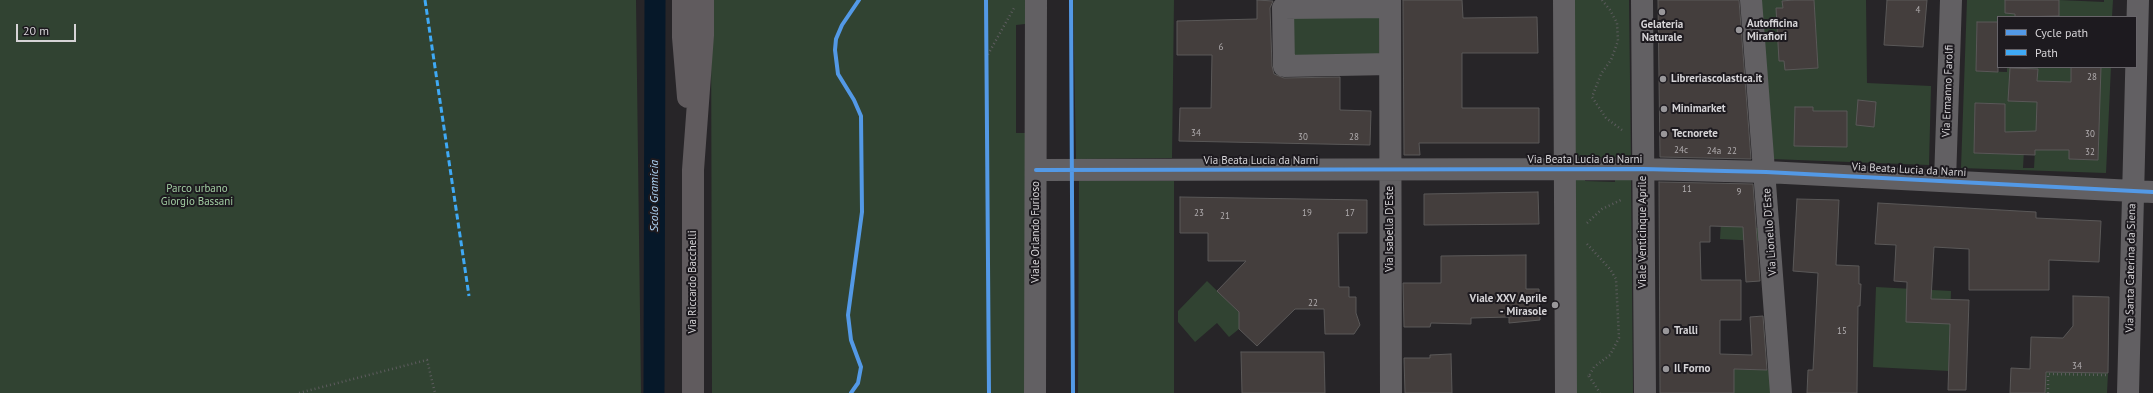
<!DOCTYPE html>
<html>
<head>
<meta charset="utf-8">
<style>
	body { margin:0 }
	#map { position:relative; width:2153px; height:393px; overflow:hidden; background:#272528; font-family:"PT Sans",sans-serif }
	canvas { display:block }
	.legend { position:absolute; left:1997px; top:16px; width:140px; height:52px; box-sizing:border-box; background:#1d1a1f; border:1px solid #676469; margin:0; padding:5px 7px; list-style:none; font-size:12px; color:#d6d4d7 }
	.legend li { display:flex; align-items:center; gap:8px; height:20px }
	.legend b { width:20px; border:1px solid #676469 }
	.scale { position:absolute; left:16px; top:24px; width:60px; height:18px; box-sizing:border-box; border:2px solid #d6d4d7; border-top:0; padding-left:5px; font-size:12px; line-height:14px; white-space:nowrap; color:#d6d4d7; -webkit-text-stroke:3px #1d1a1f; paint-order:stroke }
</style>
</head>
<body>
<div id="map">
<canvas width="2153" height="393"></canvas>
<ul class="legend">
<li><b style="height:5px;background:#5399e6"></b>Cycle path</li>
<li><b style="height:5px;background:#3fa9f5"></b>Path</li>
</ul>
<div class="scale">20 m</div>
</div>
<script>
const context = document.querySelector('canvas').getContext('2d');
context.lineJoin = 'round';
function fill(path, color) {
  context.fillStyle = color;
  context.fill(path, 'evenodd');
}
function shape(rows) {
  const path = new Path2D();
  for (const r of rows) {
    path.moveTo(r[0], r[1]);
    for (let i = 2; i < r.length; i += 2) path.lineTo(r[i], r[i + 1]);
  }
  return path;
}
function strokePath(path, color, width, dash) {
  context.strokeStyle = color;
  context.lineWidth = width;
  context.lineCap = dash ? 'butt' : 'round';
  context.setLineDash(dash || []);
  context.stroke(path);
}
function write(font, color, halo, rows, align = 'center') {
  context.font = font + ' "PT Sans",sans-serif';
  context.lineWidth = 4;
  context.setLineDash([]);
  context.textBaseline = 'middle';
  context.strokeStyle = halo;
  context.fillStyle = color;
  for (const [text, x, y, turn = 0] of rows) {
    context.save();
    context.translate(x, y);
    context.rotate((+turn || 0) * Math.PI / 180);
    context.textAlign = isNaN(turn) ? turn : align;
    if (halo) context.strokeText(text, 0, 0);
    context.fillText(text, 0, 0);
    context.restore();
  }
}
fill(shape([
	[0,0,636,0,641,393,0,393],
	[711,0,1025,0,1025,24,1016,25,1016,133,1025,133,1025,393,712,393],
	[1073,0,1174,0,1172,158,1076,159],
	[1573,0,1629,0,1631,160,1574,160],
	[1761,0,1866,0,1867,83,1931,86,1929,165,1772,159],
	[1967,0,2015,0,2015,17,1998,17,1998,22,1977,22,1976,71,2007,72,2007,67,2111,67,2106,173,1961,168],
	[2023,69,2038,69,2037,81,2059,82,2037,102],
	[1975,103,2005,104,2004,154,1974,153],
	[2070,110,2098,160,2069,159],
	[2025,132,2035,150,2034,168,2023,168],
	[2059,0,2104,2,2104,0,2113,0,2112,17,2039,17,2039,15,2059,16],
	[1379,15,1379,55,1293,56,1293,16],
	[1574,178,1585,178,1585,181,1615,182,1615,179,1631,179,1633,393,1576,393],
	[1079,181,1174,181,1174,393,1078,393],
	[1741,218,1740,227,1759,228,1760,241,1720,239,1721,223],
	[1207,281,1244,317,1239,329,1229,337,1217,323,1195,342,1178,322,1178,311],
	[1876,287,1951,291,1949,371,1873,367],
	[1733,369,1770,370,1771,393,1734,393],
	[2046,372,2108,373,2107,393,2045,393]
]), '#314332');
strokePath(shape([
	[654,393,655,0]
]), '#061829', 21);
const building = shape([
	[1257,0,1273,1,1270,8,1272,66,1274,74,1284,78,1340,77,1340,110,1371,111,1370,145,1179,141,1180,108,1211,108,1212,55,1177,55,1177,21,1257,19,1257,0],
	[1403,0,1462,0,1463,18,1537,17,1538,53,1462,53,1462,108,1539,108,1539,143,1419,143,1420,155,1404,155,1403,0],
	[1658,0,1739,0,1751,159,1660,157,1658,0],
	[1793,0,1814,0,1818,68,1785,70,1784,61,1779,61,1776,8,1783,8,1782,1,1793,0],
	[1887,0,1927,0,1923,47,1884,45,1887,0],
	[2005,0,2059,0,2059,16,2015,17,2015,14,2005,13,2005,0],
	[1977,22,1998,22,1998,72,1976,71,1977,22],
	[2071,67,2101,67,2098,160,2069,159,2069,150,2035,150,2035,155,1974,153,1975,103,2005,104,2005,132,2036,131,2037,102,2008,101,2010,68,2038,69,2037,81,2071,82,2071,67],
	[1858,100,1876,102,1874,127,1856,125,1858,100],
	[1795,107,1813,107,1813,111,1847,111,1847,147,1794,146,1795,107],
	[1659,182,1753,184,1760,281,1746,282,1743,227,1710,226,1710,242,1700,242,1701,280,1741,280,1741,320,1720,320,1720,354,1752,355,1750,317,1763,316,1767,370,1734,369,1734,393,1660,393,1659,182],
	[1538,192,1539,224,1424,225,1424,194,1538,192],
	[1180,197,1367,200,1367,233,1338,233,1339,287,1349,287,1349,297,1356,297,1356,313,1360,325,1354,334,1325,334,1324,309,1295,309,1257,346,1239,329,1239,312,1217,291,1246,261,1208,261,1208,233,1180,233,1180,197],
	[1797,199,1839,200,1836,265,1859,266,1859,284,1861,284,1860,306,1858,306,1857,393,1807,393,1808,370,1813,370,1818,273,1793,271,1797,199],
	[1878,203,2036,212,2036,218,2101,221,2099,262,2049,260,2049,290,1969,290,1969,249,1934,247,1931,299,1969,300,1966,390,1948,390,1950,324,1906,322,1907,282,1894,281,1896,245,1875,244,1878,203],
	[1526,255,1526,289,1539,289,1540,320,1509,323,1509,317,1471,318,1471,324,1431,323,1430,327,1404,327,1403,283,1441,283,1441,256,1526,255],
	[2073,296,2109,297,2108,373,2046,372,2045,393,2010,393,2011,368,2030,369,2031,337,2063,338,2073,326,2073,296],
	[1241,352,1324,352,1325,393,1242,393,1241,352],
	[1451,354,1452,393,1405,393,1404,358,1430,358,1430,355,1451,354]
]);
fill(building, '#443e3d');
strokePath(building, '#5a5858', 1);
strokePath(shape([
	[1602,0,1610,10,1617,23,1618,41,1611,60,1601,74,1592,97,1606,118,1622,130],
	[986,58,1014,8],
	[1587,223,1602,209,1623,199],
	[1587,244,1610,269,1616,279,1619,338,1610,355,1594,367,1589,376,1587,376],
	[1589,376,1600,393],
	[299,393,427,360,435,393],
	[2048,393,2048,374,2108,375]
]), '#5d5c5e', 2.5, [1, 3]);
strokePath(shape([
	[1390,0,1391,393],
	[1564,0,1566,393],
	[1642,0,1645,393],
	[1751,0,1781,393],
	[1390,7,1283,8,1284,66,1390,64],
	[1036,170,1643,169,1766,172,2153,192],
	[1945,181,1951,0],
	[1035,393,1036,0],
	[2128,393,2138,0]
]), '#626063', 22);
strokePath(shape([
	[683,0,683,37,688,97],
	[693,393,693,170,703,35,703,0]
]), '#605b5e', 22);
strokePath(shape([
	[425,0,469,296]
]), '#3fa9f5', 3, [6, 3]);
strokePath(shape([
	[986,0,989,393],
	[1071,0,1073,393],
	[1036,170,1643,169,1766,172,2153,192],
	[851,393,858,383,861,367,851,340,848,315,862,212,861,116,854,100,838,74,835,50,836,39,842,25,859,0]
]), '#5399e6', 4);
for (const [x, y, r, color] of [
	[1662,12,4,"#99979a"],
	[1739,30,4,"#99979a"],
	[1663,79,4,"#99979a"],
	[1664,109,4,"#99979a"],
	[1664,134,4,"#99979a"],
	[1555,305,4,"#99979a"],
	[1666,331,4,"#99979a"],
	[1666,369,4,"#99979a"]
]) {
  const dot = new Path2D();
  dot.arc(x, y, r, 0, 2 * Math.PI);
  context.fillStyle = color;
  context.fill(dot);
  strokePath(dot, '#1d1a1f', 1.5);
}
write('9px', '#b2aeb0', null, [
	["4",1918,10],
	["6",1221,47],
	["28",2092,77],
	["34",1196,133],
	["30",2090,134],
	["30",1303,137],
	["28",1354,137],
	["24c",1681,150],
	["24a",1714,151],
	["22",1732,151],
	["32",2090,152],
	["11",1687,189],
	["9",1739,192],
	["23",1199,213],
	["19",1307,213],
	["17",1350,213],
	["21",1225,216],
	["22",1313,303],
	["15",1842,331],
	["34",2077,366]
]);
write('bold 11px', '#d6d4d7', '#1d1a1f', [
	["Autofficina",1747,24],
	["Mirafiori",1747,37],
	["Gelateria",1662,25,"center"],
	["Naturale",1662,38,"center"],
	["Libreriascolastica.it",1671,79],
	["Minimarket",1672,109],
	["Tecnorete",1672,134],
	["Viale XXV Aprile",1547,299,"right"],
	["- Mirasole",1547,312,"right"],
	["Tralli",1674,331],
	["Il Forno",1674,369]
], 'left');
write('11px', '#d6d4d7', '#1d1a1f', [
	["Via Ermanno Farolfi",1948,91,-88],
	["Via Beata Lucia da Narni",1585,160],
	["Via Beata Lucia da Narni",1261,161],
	["Via Beata Lucia da Narni",1909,170,3],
	["Via Isabella D'Este",1390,229,-90],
	["Viale Orlando Furioso",1036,232,-90],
	["Viale Venticinque Aprile",1643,232,-90],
	["Via Lionello D'Este",1770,232,-94],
	["Via Santa Caterina da Siena",2131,268,-89],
	["Via Riccardo Bacchelli",693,282,-90]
]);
write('11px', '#a1cca1', '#1d1a1f', [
	["Parco urbano",197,189],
	["Giorgio Bassani",197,202]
]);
write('italic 12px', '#b1d6f7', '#1d1a1f', [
	["Scolo Gramicia",655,196,-90]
]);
</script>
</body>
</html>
